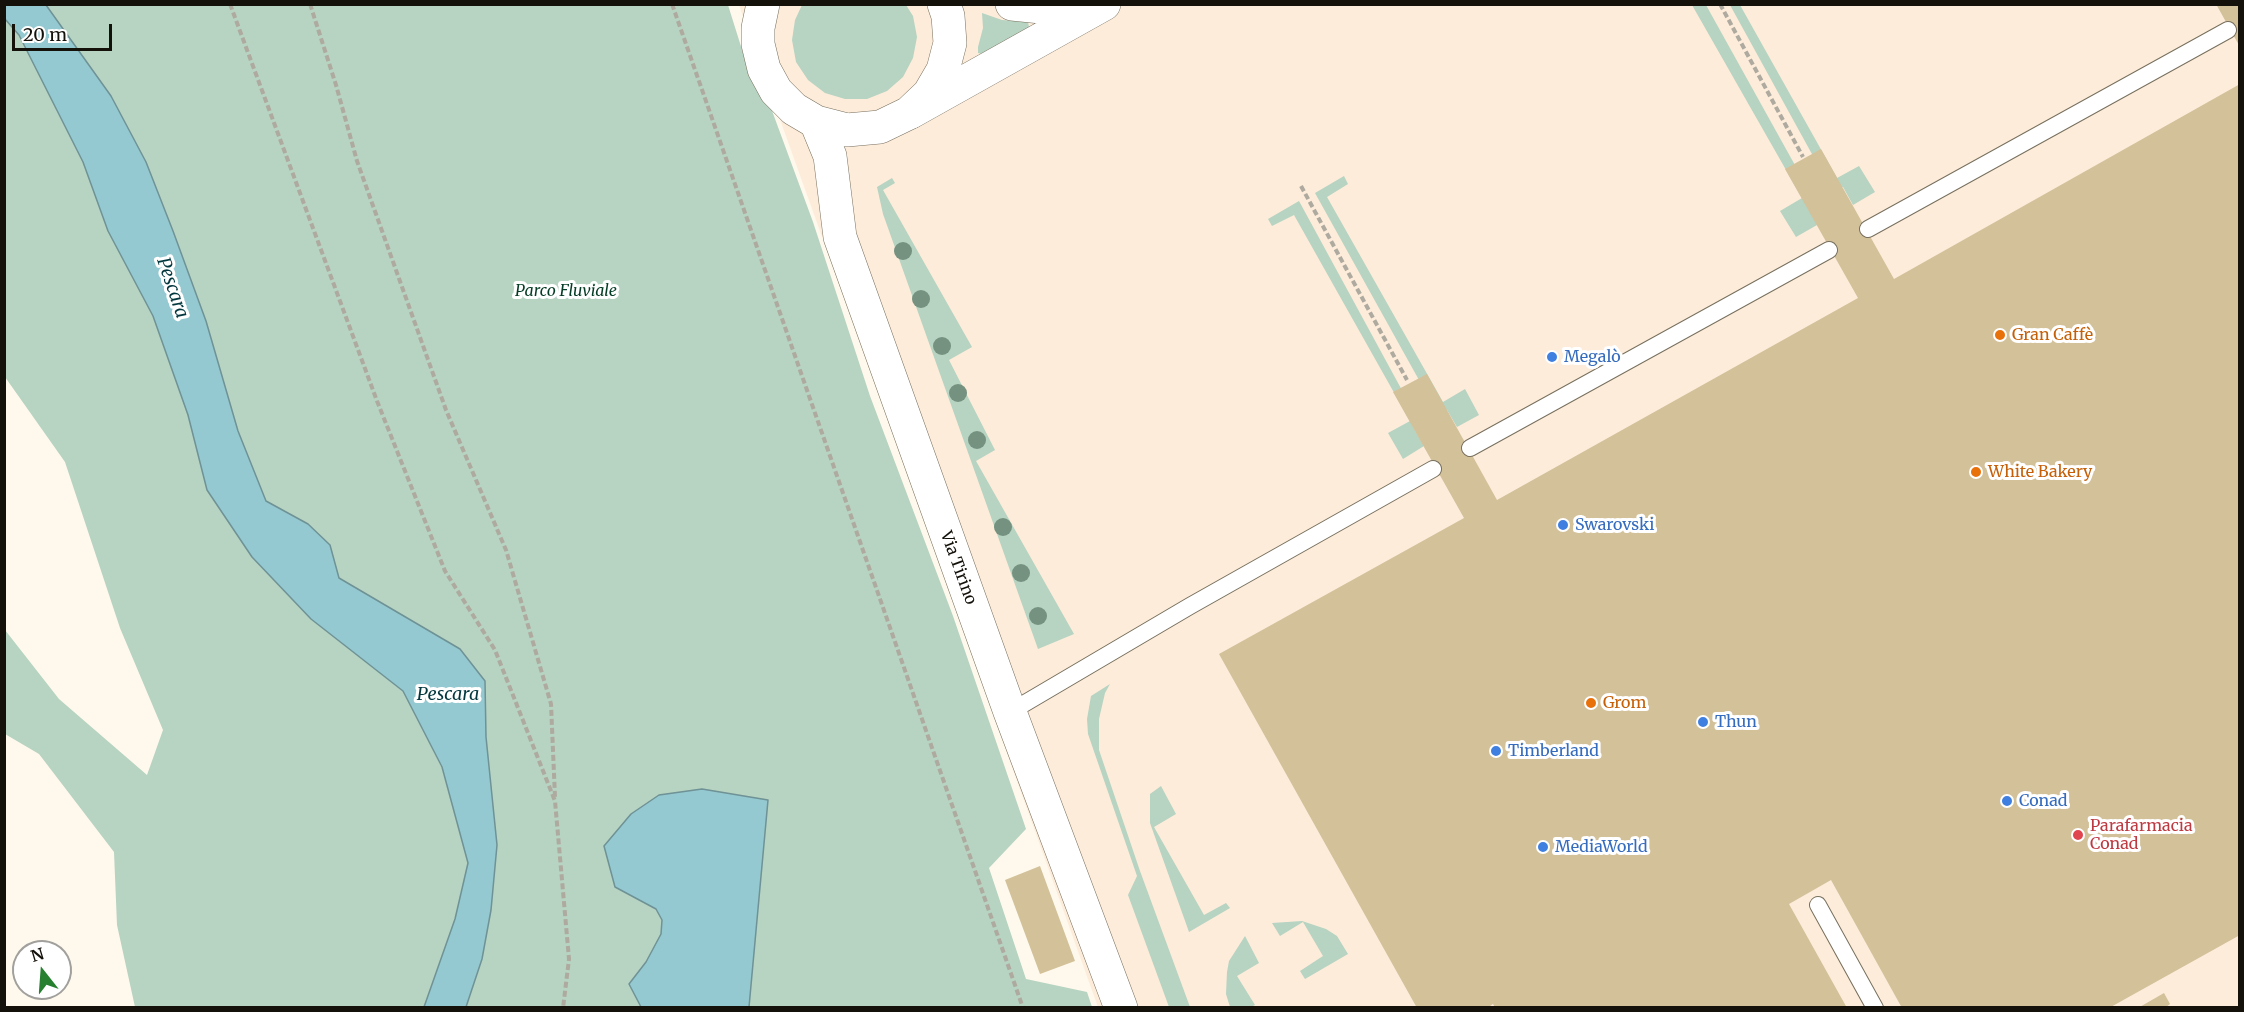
<!DOCTYPE html>
<html>
<head>
<meta charset="utf-8">
<style>
	body { margin:0 }
	#map { position:relative; width:2244px; height:1012px; overflow:hidden; background:#fef9ec; font-family:Merriweather,serif }
	canvas { display:block }
	.frame { position:absolute; inset:0; border:6px solid #14110a; pointer-events:none }
	.north { position:absolute; left:12px; top:940px; width:60px; height:60px; box-sizing:border-box; background:#fff; border:2px solid #a1a09d; border-radius:50%; rotate:343deg; font-size:16px; font-weight:700; line-height:24px; text-align:center; color:#14110a }
	.north::after { content:''; display:block; margin:auto; width:21px; height:27px; background:#268030; clip-path:polygon(50% 0,100% 100%,50% 72%,0 100%) }
	.scale { position:absolute; left:12px; top:24px; width:100px; height:27px; box-sizing:border-box; border:3px solid #14110a; border-top:0; padding-left:8px; font-size:18px; line-height:21px; white-space:nowrap; color:#14110a; -webkit-text-stroke:4px #fff; paint-order:stroke }
</style>
</head>
<body>
<div id="map">
<canvas width="2244" height="1012"></canvas>
<div class="frame"></div>
<div class="north">N</div>
<div class="scale">20 m</div>
</div>
<script>
const context = document.querySelector('canvas').getContext('2d');
context.lineJoin = 'round';
function fill(path, color) {
  context.fillStyle = color;
  context.fill(path, 'evenodd');
}
function shape(rows) {
  const path = new Path2D();
  for (const r of rows) {
    path.moveTo(r[0], r[1]);
    for (let i = 2; i < r.length; i += 2) path.lineTo(r[i], r[i + 1]);
  }
  return path;
}
function strokePath(path, color, width, dash) {
  context.strokeStyle = color;
  context.lineWidth = width;
  context.lineCap = dash ? 'butt' : 'round';
  context.setLineDash(dash || []);
  context.stroke(path);
}
function write(font, color, halo, rows, align = 'center') {
  context.font = font + ' Merriweather,serif';
  context.lineWidth = 6;
  context.setLineDash([]);
  context.textBaseline = 'middle';
  context.strokeStyle = halo;
  context.fillStyle = color;
  for (const [text, x, y, turn = 0] of rows) {
    context.save();
    context.translate(x, y);
    context.rotate((+turn || 0) * Math.PI / 180);
    context.textAlign = isNaN(turn) ? turn : align;
    if (halo) context.strokeText(text, 0, 0);
    context.fillText(text, 0, 0);
    context.restore();
  }
}
fill(shape([
	[739,5,2239,5,2239,1007,1098,1007]
]), '#fdecda');
fill(shape([
	[46,5,728,5,744,56,771,108,813,222,870,396,953,616,1026,829,989,868,1026,979,1087,992,1092,1007,749,1007,768,800,615,887,656,909,662,920,661,934,646,962,629,984,641,1007,466,1007,482,959,491,910,497,845,486,737,485,681,460,649,339,578,330,545,308,524,266,501,238,431,173,231,146,162,111,96],
	[802,5,906,5,913,16,917,37,913,58,903,77,887,91,867,99,845,99,825,93,808,80,796,62,792,40,795,20],
	[1692,5,1706,5,1811,194,1817,225,1796,237,1780,211,1802,198],
	[1730,5,1740,5,1837,178,1859,166,1875,192,1853,205,1843,187,1829,185],
	[982,13,1002,20,1028,22,1029,27,1027,30,982,54,978,53,978,47,983,28],
	[5,19,19,34,83,162,108,231,153,316,188,415,207,490,252,557,311,619,403,691,442,768,468,863,455,919,424,1007,135,1007,117,925,114,852,39,754,5,734,5,630,59,699,147,775,163,730,120,628,65,462,5,377],
	[1344,176,1348,184,1327,197,1443,402,1465,389,1479,415,1457,427,1447,410,1434,407,1315,193],
	[892,178,895,183,883,190,972,347,949,360,995,450,976,461,1074,634,1038,649,883,214,877,187],
	[1299,201,1416,416,1413,427,1424,446,1403,459,1388,433,1410,421,1294,215,1272,226,1268,219],
	[1110,684,1105,693,1099,719,1099,750,1140,871,1190,1007,1169,1007,1128,895,1137,876,1088,734,1087,719,1091,696],
	[1161,786,1176,814,1154,827,1204,915,1226,903,1230,908,1189,932,1150,823,1150,794],
	[1302,921,1326,929,1337,936,1348,954,1305,979,1300,971,1323,956,1303,922,1280,936,1272,923],
	[1245,936,1259,963,1237,976,1255,1005,1251,1007,1230,1007,1226,994,1227,972,1229,961]
]), '#b7d3c2');
const water = shape([
	[5,4,46,5,111,96,146,162,173,231,206,321,238,431,266,501,308,524,330,545,339,578,460,649,485,681,486,737,497,845,491,910,482,959,466,1007,424,1007,455,919,468,863,442,767,403,691,311,619,252,557,207,490,188,415,153,316,108,231,83,162,19,35,5,19,5,4],
	[702,789,768,800,749,1007,641,1007,629,984,646,962,661,934,662,920,656,909,615,887,604,846,631,814,659,795,702,789]
]);
fill(water, '#94c9d1');
strokePath(water, '#6e9295', 1.5);
fill(shape([
	[2216,4,2240,4,2240,47],
	[2240,84,2240,935,2109,1008,1902,1008,1831,880,1789,904,1847,1008,1495,1008,1493,1004,1487,1008,1417,1008,1219,654,1464,518,1393,392,1427,374,1497,500,1858,298,1785,169,1821,149,1894,279],
	[1040,866,1075,961,1040,974,1005,880],
	[2164,993,2170,1004,2165,1008,2138,1008]
]), '#d3c19a');
const service = shape([
	[1868,229,2228,30],
	[1470,448,1829,250],
	[1010,712,1190,606,1433,469],
	[1818,905,1875,1008]
]);
const minor = shape([
	[1012,4,1061,9,1087,4],
	[911,112,1104,4]
]);
const tertiary = shape([
	[763,4,758,28,758,44,764,69,776,91,794,109,816,122,847,130,880,127,909,113,929,94,943,70,950,43,948,16,944,4],
	[816,122,830,156,840,237,1010,712,1121,1008]
]);
strokePath(service, '#78705e', 18);
strokePath(minor, '#78705e', 34);
strokePath(tertiary, '#78705e', 34);
strokePath(shape([
	[230,4,377,401,445,571,495,650,555,801,569,959,563,1008],
	[310,4,336,85,357,161,446,410,506,550,551,704,555,797],
	[672,4,1023,1008],
	[1720,4,1803,157],
	[1301,186,1407,380]
]), '#aeaa9f', 4, [6, 3]);
strokePath(service, '#fff', 16);
strokePath(minor, '#fff', 33);
strokePath(tertiary, '#fff', 33);
context.fillStyle = '#75917f';
for (const [x, y] of [
	[903,251],
	[921,299],
	[942,346],
	[958,393],
	[977,440],
	[1003,527],
	[1021,573],
	[1038,616]
]) {
  context.beginPath();
  context.arc(x, y, 9, 0, 2 * Math.PI);
  context.fill();
}
for (const [x, y, r, color] of [
	[2000,335,6,"#e8710a"],
	[1552,357,6,"#3f7fe0"],
	[1976,472,6,"#e8710a"],
	[1563,525,6,"#3f7fe0"],
	[1591,703,6,"#e8710a"],
	[1703,722,6,"#3f7fe0"],
	[1496,751,6,"#3f7fe0"],
	[2007,801,6,"#3f7fe0"],
	[2078,835,6,"#e0444e"],
	[1543,847,6,"#3f7fe0"]
]) {
  const dot = new Path2D();
  dot.arc(x, y, r, 0, 2 * Math.PI);
  context.fillStyle = color;
  context.fill(dot);
  strokePath(dot, '#fff', 2);
}
write('italic 16px', '#053c25', '#fff', [
	["Parco Fluviale",566,291]
]);
write('16px', '#c56008', '#fff', [
	["Gran Caffè",2012,335],
	["White Bakery",1988,472],
	["Grom",1603,703]
], 'left');
write('16px', '#366cbe', '#fff', [
	["Megalò",1564,357],
	["Swarovski",1575,525],
	["Thun",1715,722],
	["Timberland",1508,751],
	["Conad",2019,801],
	["MediaWorld",1555,847]
], 'left');
write('16px', '#14110a', '#fff', [
	["Via Tirino",958,568,70]
]);
write('16px', '#be3a42', '#fff', [
	["Parafarmacia",2090,826],
	["Conad",2090,844]
], 'left');
write('italic 18px', '#04383f', '#fff', [
	["Pescara",172,288,71],
	["Pescara",448,695]
]);
</script>
</body>
</html>
